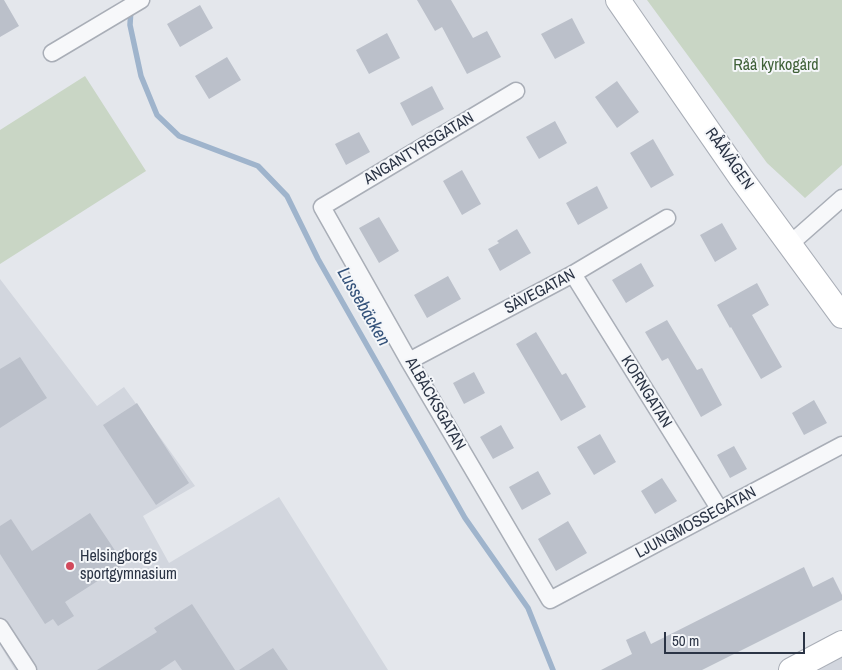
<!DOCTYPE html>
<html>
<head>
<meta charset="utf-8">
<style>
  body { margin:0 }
  #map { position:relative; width:842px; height:670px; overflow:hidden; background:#e4e7ec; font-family:"Archivo Narrow",sans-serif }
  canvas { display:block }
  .scale { position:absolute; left:664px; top:632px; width:141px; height:22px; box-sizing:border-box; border:2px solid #2b3445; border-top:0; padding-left:6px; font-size:15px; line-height:18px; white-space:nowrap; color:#2b3445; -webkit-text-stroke:4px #f4f6f9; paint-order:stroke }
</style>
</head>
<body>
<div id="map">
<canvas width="842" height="670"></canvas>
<div class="scale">50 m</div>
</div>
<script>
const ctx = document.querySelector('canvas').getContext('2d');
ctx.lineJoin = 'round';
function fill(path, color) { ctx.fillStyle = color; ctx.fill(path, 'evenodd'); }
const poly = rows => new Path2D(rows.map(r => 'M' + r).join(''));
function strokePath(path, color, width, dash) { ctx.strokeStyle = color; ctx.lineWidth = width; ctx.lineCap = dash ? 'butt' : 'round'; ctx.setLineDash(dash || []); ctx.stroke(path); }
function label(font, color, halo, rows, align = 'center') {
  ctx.font = font + ' "Archivo Narrow",sans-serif'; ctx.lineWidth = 4; ctx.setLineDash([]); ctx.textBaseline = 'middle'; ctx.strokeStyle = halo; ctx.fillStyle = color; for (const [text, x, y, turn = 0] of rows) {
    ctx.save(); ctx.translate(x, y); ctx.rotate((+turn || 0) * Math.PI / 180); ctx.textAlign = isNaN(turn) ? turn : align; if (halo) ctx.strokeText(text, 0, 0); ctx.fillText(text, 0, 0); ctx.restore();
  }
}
fill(poly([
  [0,279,97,406,124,387,195,486,143,516,169,563,279,497,388,670,15,670,0,645],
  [842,657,842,670,818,670]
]), '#d2d6de');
fill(poly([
  [647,0,842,0,842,165,805,198,767,163],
  [85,76,146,171,0,264,0,130]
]), '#c9d6c5');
strokePath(poly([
  [131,8,130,25,141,76,157,115,179,136,258,166,287,196,318,259,465,518,528,608,553,670]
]), '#9fb4cc', 5.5);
fill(poly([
  [0,0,4,0,19,26,0,37],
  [417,0,451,0,473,38,487,31,501,57,467,74,442,27,435,31],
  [200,5,213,28,180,47,167,24],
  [572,18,585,43,555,59,541,34],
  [387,33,400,58,369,74,356,50],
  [227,57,241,80,209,99,195,76],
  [617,81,639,112,617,128,595,97],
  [432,86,444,109,412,126,400,103],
  [555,121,567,143,539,159,526,137],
  [359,132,370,152,346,165,335,144],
  [653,139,674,175,651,188,630,153],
  [462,170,481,204,462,215,443,181],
  [597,186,608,208,578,225,566,203],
  [379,217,399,251,379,263,359,228],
  [722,223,737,249,715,262,700,235],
  [517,229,531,253,500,271,488,249,499,243,497,241],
  [641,263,654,286,626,303,612,280],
  [448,276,461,299,427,318,414,295],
  [757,283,769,305,752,315,782,367,761,379,731,327,730,328,717,305],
  [667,320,697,370,702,368,722,405,701,417,668,358,662,361,645,332],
  [536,332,562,375,566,373,586,407,561,421,516,344],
  [20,357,47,398,0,428,0,369],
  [474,372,485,393,464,404,453,383],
  [814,400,827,423,804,435,792,413],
  [137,403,189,483,156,505,103,425],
  [501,425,514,448,493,459,480,437],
  [600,434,616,462,594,475,577,447],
  [734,446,747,469,730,478,717,455],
  [538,471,551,494,522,510,509,487],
  [662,478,677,501,655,514,641,491],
  [90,513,124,564,65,602,74,616,58,626,53,619,45,624,0,554,0,526,11,519,32,551],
  [568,521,587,553,556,571,538,539],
  [804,567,813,587,833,577,842,595,842,600,702,670,601,670,632,654,626,640,645,631,651,644],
  [192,604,235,670,182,670,175,660,160,670,97,670,157,632,154,628],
  [273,648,288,670,239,670]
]), '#bbc0ca');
const street = poly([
  [52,53,141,0],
  [516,91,322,207,409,361,550,600,842,445],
  [790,244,842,198],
  [573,274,720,510],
  [409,361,573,274,667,218],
  [0,627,28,670]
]);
const secondary = poly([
  [618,0,741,178,842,316],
  [791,670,842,643]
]);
strokePath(street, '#a9aeb7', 19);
strokePath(secondary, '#a9aeb7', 26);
strokePath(street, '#f7f8fa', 16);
strokePath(secondary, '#fff', 24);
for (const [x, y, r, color] of [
  [70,566,5,"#d1495b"]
]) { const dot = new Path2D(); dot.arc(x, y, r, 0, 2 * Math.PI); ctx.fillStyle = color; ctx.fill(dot); strokePath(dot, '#f4f6f9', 2); }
label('16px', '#3f6138', '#f4f6f9', [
  ["Råå kyrkogård",776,66]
]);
label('16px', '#2b3445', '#f4f6f9', [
  ["ANGANTYRSGATAN",419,149,-31],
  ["RÅÅVÄGEN",729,159,55],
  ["SÄVEGATAN",540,292,-28],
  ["KORNGATAN",646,392,58],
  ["ALBÄCKSGATAN",435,404,60],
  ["LJUNGMOSSEGATAN",696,523,-28]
]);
label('16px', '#2b3445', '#f4f6f9', [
  ["Helsingborgs",80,557],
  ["sportgymnasium",80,575]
], 'left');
label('italic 18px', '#34527a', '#f4f6f9', [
  ["Lussebäcken",363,307,60]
]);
</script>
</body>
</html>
